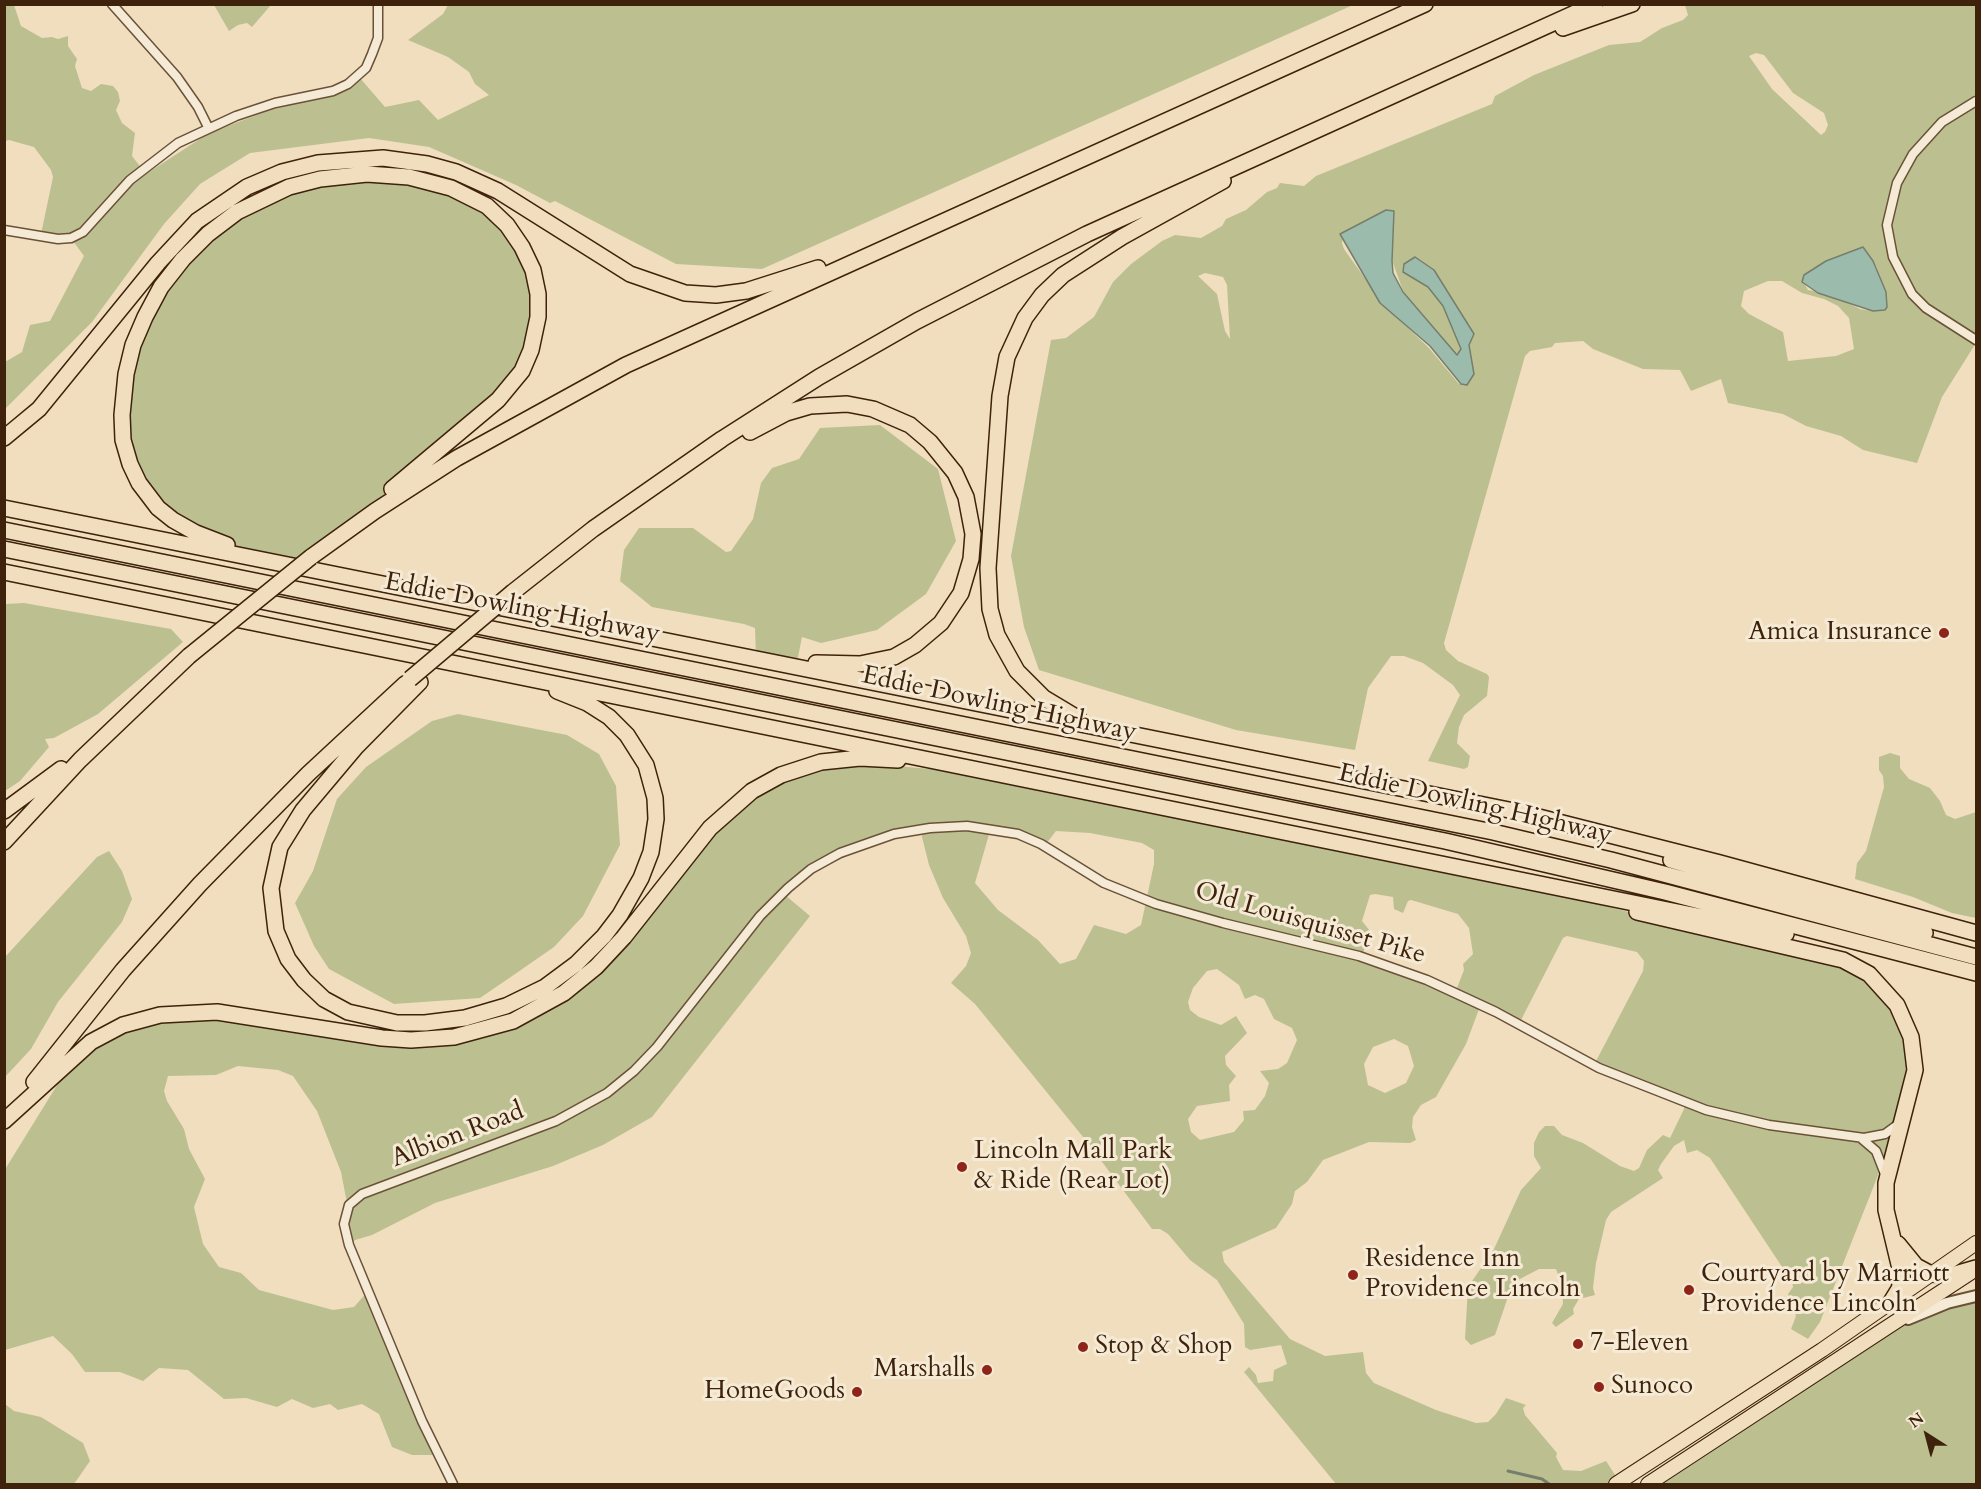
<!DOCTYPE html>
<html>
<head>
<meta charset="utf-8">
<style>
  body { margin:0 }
  #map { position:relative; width:1981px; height:1489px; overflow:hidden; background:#f0debf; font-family:Cardo,serif }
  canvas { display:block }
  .frame { position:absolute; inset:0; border:6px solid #3e220b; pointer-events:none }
  .north { position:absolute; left:1897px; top:1405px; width:60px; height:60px; -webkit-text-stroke:4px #f5ead5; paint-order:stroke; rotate:324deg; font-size:16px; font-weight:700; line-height:24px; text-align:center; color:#3e220b }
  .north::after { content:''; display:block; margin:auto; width:21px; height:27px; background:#3e220b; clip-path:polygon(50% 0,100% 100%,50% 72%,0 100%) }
</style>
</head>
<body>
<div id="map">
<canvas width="1981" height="1489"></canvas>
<div class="frame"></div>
<div class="north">N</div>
</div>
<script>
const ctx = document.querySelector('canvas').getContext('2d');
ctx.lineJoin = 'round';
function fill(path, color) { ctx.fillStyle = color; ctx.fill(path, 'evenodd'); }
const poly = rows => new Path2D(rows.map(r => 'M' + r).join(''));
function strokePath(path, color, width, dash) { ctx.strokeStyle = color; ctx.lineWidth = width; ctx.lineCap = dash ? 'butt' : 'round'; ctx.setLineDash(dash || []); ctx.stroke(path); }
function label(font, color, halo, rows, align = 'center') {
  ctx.font = font + ' Cardo,serif'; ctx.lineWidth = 6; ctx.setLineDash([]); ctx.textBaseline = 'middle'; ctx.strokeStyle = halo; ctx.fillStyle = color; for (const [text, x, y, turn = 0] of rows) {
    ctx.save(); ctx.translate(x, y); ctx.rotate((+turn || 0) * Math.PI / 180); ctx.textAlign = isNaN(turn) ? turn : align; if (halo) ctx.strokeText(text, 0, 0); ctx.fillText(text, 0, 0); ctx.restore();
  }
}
fill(poly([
  [5,5,14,5,21,26,42,38,52,37,58,39,68,36,68,46,77,59,75,66,82,88,91,91,101,84,113,86,118,92,120,101,116,110,122,123,135,133,132,156,146,174,209,133,270,110,335,94,360,78,385,107,419,100,438,120,489,95,475,84,469,72,448,57,408,40,443,14,448,5,1353,5,762,269,676,264,555,201,550,203,516,185,429,147,369,138,250,153,200,184,164,224,92,322,6,408,5,362,22,352,30,325,50,321,84,256,70,237,41,234,53,177,51,170,34,147,9,140,5,141],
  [214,5,271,5,252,27,247,23,238,25,229,31],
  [1685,5,1976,5,1976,343,1942,397,1917,463,1863,450,1841,436,1806,426,1783,414,1728,403,1721,379,1691,391,1680,370,1643,369,1593,349,1583,341,1555,343,1552,347,1530,351,1525,356,1444,643,1446,650,1458,661,1487,674,1489,677,1487,696,1464,715,1459,727,1457,743,1470,756,1468,767,1464,769,1428,761,1460,695,1453,685,1423,663,1404,656,1391,656,1368,688,1355,750,1236,730,1039,670,1024,627,1011,556,1051,340,1066,338,1094,317,1113,282,1131,264,1162,241,1175,235,1201,238,1222,226,1226,219,1246,210,1267,192,1277,188,1280,183,1304,186,1316,176,1492,104,1495,96,1534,75,1609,45,1640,42,1662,28,1683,20,1688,15],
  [1756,53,1764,55,1793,93,1824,113,1828,125,1825,132,1821,135,1772,89,1749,56],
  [1385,218,1393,263,1403,291,1455,360,1465,381,1459,384,1429,348,1384,305,1344,249,1342,243,1344,233],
  [1867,252,1877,268,1883,304,1872,311,1860,309,1830,294,1808,290,1803,281],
  [1205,273,1223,277,1227,285,1230,339,1225,331,1217,294,1198,276],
  [1768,281,1782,281,1802,293,1824,299,1838,306,1849,318,1854,349,1836,356,1788,361,1783,332,1749,314,1741,306,1744,291],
  [407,178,485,205,533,264,531,360,386,493,309,557,285,563,226,545,168,514,136,472,125,424,134,357,158,302,198,248,228,223,309,183],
  [880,425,938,469,956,541,926,594,877,630,821,643,802,637,797,662,756,657,755,628,744,624,652,607,620,581,624,550,639,528,693,528,726,552,731,551,753,519,761,483,772,468,799,459,820,428],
  [24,603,171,629,183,642,98,714,54,738,45,739,49,747,20,781,5,791,5,604],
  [458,714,567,735,599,754,616,786,620,845,583,916,554,947,518,972,480,998,394,1004,329,969,314,946,295,903,313,871,337,799,366,767,432,721],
  [1890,753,1900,756,1900,768,1909,779,1930,788,1940,801,1946,815,1955,819,1976,812,1976,918,1952,913,1913,897,1855,879,1857,863,1866,851,1884,787,1883,776,1879,770,1879,757],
  [841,761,952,771,1514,883,1858,970,1890,990,1919,1045,1888,1150,1820,1322,1808,1339,1791,1329,1796,1316,1788,1294,1793,1287,1792,1282,1710,1158,1697,1150,1687,1153,1684,1140,1674,1146,1661,1164,1658,1170,1663,1178,1611,1212,1606,1220,1596,1263,1593,1288,1595,1295,1579,1299,1573,1309,1574,1314,1556,1327,1552,1323,1563,1304,1562,1285,1556,1269,1539,1269,1518,1280,1511,1288,1495,1335,1471,1345,1465,1339,1468,1287,1494,1249,1521,1190,1541,1168,1534,1156,1534,1143,1539,1132,1545,1126,1554,1126,1562,1135,1583,1143,1620,1166,1634,1171,1639,1168,1647,1150,1663,1135,1670,1138,1684,1109,1684,1106,1594,1065,1643,971,1644,961,1637,952,1567,936,1563,938,1520,1022,1479,1009,1466,1044,1436,1097,1421,1105,1413,1117,1412,1127,1416,1140,1410,1143,1369,1142,1323,1160,1307,1182,1295,1191,1292,1204,1276,1228,1222,1252,1224,1262,1290,1339,1325,1356,1363,1352,1366,1373,1374,1383,1436,1410,1476,1423,1488,1422,1496,1414,1506,1398,1526,1405,1523,1408,1525,1415,1557,1453,1556,1457,1563,1470,1581,1471,1606,1461,1621,1484,1336,1484,1244,1372,1249,1367,1256,1375,1258,1383,1273,1381,1274,1370,1287,1364,1281,1345,1250,1350,1245,1347,1244,1324,1217,1280,1190,1260,1168,1234,1160,1229,1152,1229,1088,1143,975,1004,951,983,966,966,971,953,966,936,943,898,929,865,921,833,881,841,851,854,818,870,785,895,810,916,652,1117,603,1145,553,1166,435,1203,372,1235,355,1240,350,1245,345,1227,348,1208,341,1172,317,1111,293,1076,278,1070,238,1066,216,1075,168,1076,164,1091,167,1101,184,1129,189,1149,205,1179,194,1207,203,1244,219,1267,241,1273,259,1290,333,1310,354,1307,369,1290,439,1455,412,1455,392,1447,379,1414,362,1404,338,1410,330,1404,313,1408,292,1399,277,1407,246,1398,224,1399,188,1370,159,1368,143,1381,120,1372,85,1372,72,1354,53,1336,5,1350,4,1171,67,1069,108,1036,188,1014,405,1044,555,1004,724,818,788,776],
  [990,831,1031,841,1043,848,1056,831,1090,833,1142,843,1154,850,1154,864,1141,925,1126,934,1094,925,1076,959,1060,964,1038,940,998,910,975,883],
  [1375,894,1393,897,1394,909,1403,913,1408,901,1411,900,1458,914,1469,928,1473,954,1463,964,1464,970,1455,993,1362,957,1370,931,1362,921,1370,895],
  [1217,969,1239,985,1245,999,1255,995,1264,999,1274,1019,1292,1028,1297,1040,1287,1063,1278,1069,1260,1071,1269,1083,1265,1096,1255,1110,1243,1111,1244,1120,1234,1132,1200,1140,1191,1132,1188,1119,1197,1106,1230,1101,1229,1085,1236,1076,1226,1065,1225,1056,1247,1033,1236,1016,1221,1025,1199,1017,1190,1010,1188,1002,1193,988,1207,971],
  [1394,1039,1408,1046,1414,1066,1406,1083,1385,1093,1368,1085,1364,1064,1373,1047],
  [109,851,122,871,132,899,122,922,58,1002,31,1049,5,1077,5,957,97,857],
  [1976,1299,1976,1484,1654,1484,1900,1323],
  [5,1404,14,1411,41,1417,83,1443,90,1461,74,1484,5,1484]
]), '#bcc090');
const water = poly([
  [1386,210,1394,211,1392,261,1393,273,1403,292,1457,355,1461,349,1443,306,1428,287,1403,272,1404,264,1415,257,1434,270,1474,334,1469,345,1474,374,1467,385,1461,384,1430,346,1380,303,1340,234,1386,210],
  [1863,247,1873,261,1886,292,1887,307,1885,310,1873,311,1818,293,1802,282,1804,275,1826,261,1863,247]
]);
fill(water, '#9bbcad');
strokePath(water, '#767e6c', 1.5);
strokePath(poly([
  [1508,1471,1542,1479,1549,1484]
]), '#767e6c', 3);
const minor = poly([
  [112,4,177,77,198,107,208,127],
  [1976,101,1942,122,1913,154,1897,183,1887,225,1893,257,1912,294,1926,308,1976,340],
  [4,230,58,239,71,238,83,232,130,180,178,143,236,116,275,103,333,91,348,84,366,68,372,54,378,38,378,4],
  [1862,1139,1876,1151,1885,1174],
  [453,1484,422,1421,349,1245,344,1224,349,1205,362,1194,556,1121,607,1093,634,1071,657,1047,760,916,788,888,811,869,840,853,894,834,930,828,967,826,1018,834,1041,844,1104,883,1156,904,1223,923,1359,956,1427,980,1496,1012,1599,1068,1706,1110,1769,1125,1864,1138,1885,1134,1900,1123]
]);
const tertiary = poly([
  [1908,1319,1947,1303,1976,1296]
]);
const primary = poly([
  [1616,1484,1822,1350,1976,1243],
  [1648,1484,1970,1273]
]);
const motorway = poly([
  [1563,28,1632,4],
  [750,432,786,413,810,406,847,404,873,409,910,425,930,442,955,473,966,497,973,534,971,559,961,593,941,623,915,645,894,657,860,664,816,663],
  [4,438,39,409,158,263,197,221,247,187,282,172,318,163,383,158,427,164,456,172,498,191,630,274,685,293,716,295,746,291,818,268],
  [4,508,1519,812,1720,863,1976,933],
  [4,530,1493,832,1611,860,1976,957],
  [227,545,196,533,173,520,158,508,139,483,130,464,123,440,122,415,126,374,133,345,145,317,161,287,183,259,208,234,237,212,289,187,320,179,367,174,409,177,451,188,487,206,507,225,522,247,533,270,538,294,538,317,531,350,522,371,498,400,392,489],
  [4,549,1445,841,1665,892,1976,973],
  [311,557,375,511,457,458,626,365,1425,4],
  [4,572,1786,934],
  [513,592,593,529,722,439,819,377,917,321,1087,234,1595,4],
  [420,682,356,747,303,810,280,847,271,888,276,931,288,959,304,980,324,999,348,1012,397,1023,425,1023,465,1018,506,1006,545,987,576,964,604,936,620,915,641,878,651,852,656,819,655,798,646,765,627,735,609,717,587,703,557,691],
  [1079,719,1044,698,1017,671,997,635,990,609,988,568,1000,396,1007,357,1025,318,1042,295,1063,275,1122,237,1223,181],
  [4,811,61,769],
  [4,842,80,760,189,656],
  [1671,860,1925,933],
  [1637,912,1843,960,1869,974,1897,1005,1911,1037,1915,1070,1886,1183,1886,1210,1902,1277,1899,1289,1891,1302],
  [34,1082,123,970,200,884,308,774,405,684],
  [4,1121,91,1042,123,1025,160,1015,217,1012,382,1038,411,1040,454,1037,513,1021,564,993,596,967,624,937,710,828,752,791,781,775,821,762,860,758,898,760],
  [1898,1244,1916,1266,1931,1274,1952,1275,1976,1268]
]);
strokePath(minor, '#6a5138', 11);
strokePath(tertiary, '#6a5138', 14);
strokePath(primary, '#3e220b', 16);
strokePath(motorway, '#3e220b', 18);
strokePath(minor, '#f5ead5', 8);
strokePath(tertiary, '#f5ead5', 10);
strokePath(primary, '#f0debf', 14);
strokePath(motorway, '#f0debf', 15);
const motorwayBridge = poly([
  [189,656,311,557],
  [410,679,513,592]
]);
strokePath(motorwayBridge, '#3e220b', 18, []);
strokePath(motorwayBridge, '#f0debf', 15);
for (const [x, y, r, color] of [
  [1944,633,6,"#8f2418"],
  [962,1167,6,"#8f2418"],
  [1353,1275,6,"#8f2418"],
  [1689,1290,6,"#8f2418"],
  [1578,1344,6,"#8f2418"],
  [1083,1347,6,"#8f2418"],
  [987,1370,6,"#8f2418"],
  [1599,1387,6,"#8f2418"],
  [857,1392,6,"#8f2418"]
]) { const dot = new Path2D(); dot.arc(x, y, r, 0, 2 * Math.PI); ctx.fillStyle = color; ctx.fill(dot); strokePath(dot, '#f5ead5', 2); }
label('26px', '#3e220b', '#f5ead5', [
  ["Eddie Dowling Highway",522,609,11],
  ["Eddie Dowling Highway",999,705,12],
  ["Eddie Dowling Highway",1475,805,13],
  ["Old Louisquisset Pike",1310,924,16],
  ["Albion Road",458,1136,-21]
]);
label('26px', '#3e220b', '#f5ead5', [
  ["Amica Insurance",1932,633,"right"],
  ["Lincoln Mall Park",974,1152],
  ["& Ride (Rear Lot)",974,1182],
  ["Residence Inn",1365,1260],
  ["Providence Lincoln",1365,1290],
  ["Courtyard by Marriott",1701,1275],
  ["Providence Lincoln",1701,1305],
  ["7-Eleven",1590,1344],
  ["Stop & Shop",1095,1347],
  ["Marshalls",975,1370,"right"],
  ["Sunoco",1611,1387],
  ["HomeGoods",845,1392,"right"]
], 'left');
</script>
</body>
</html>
